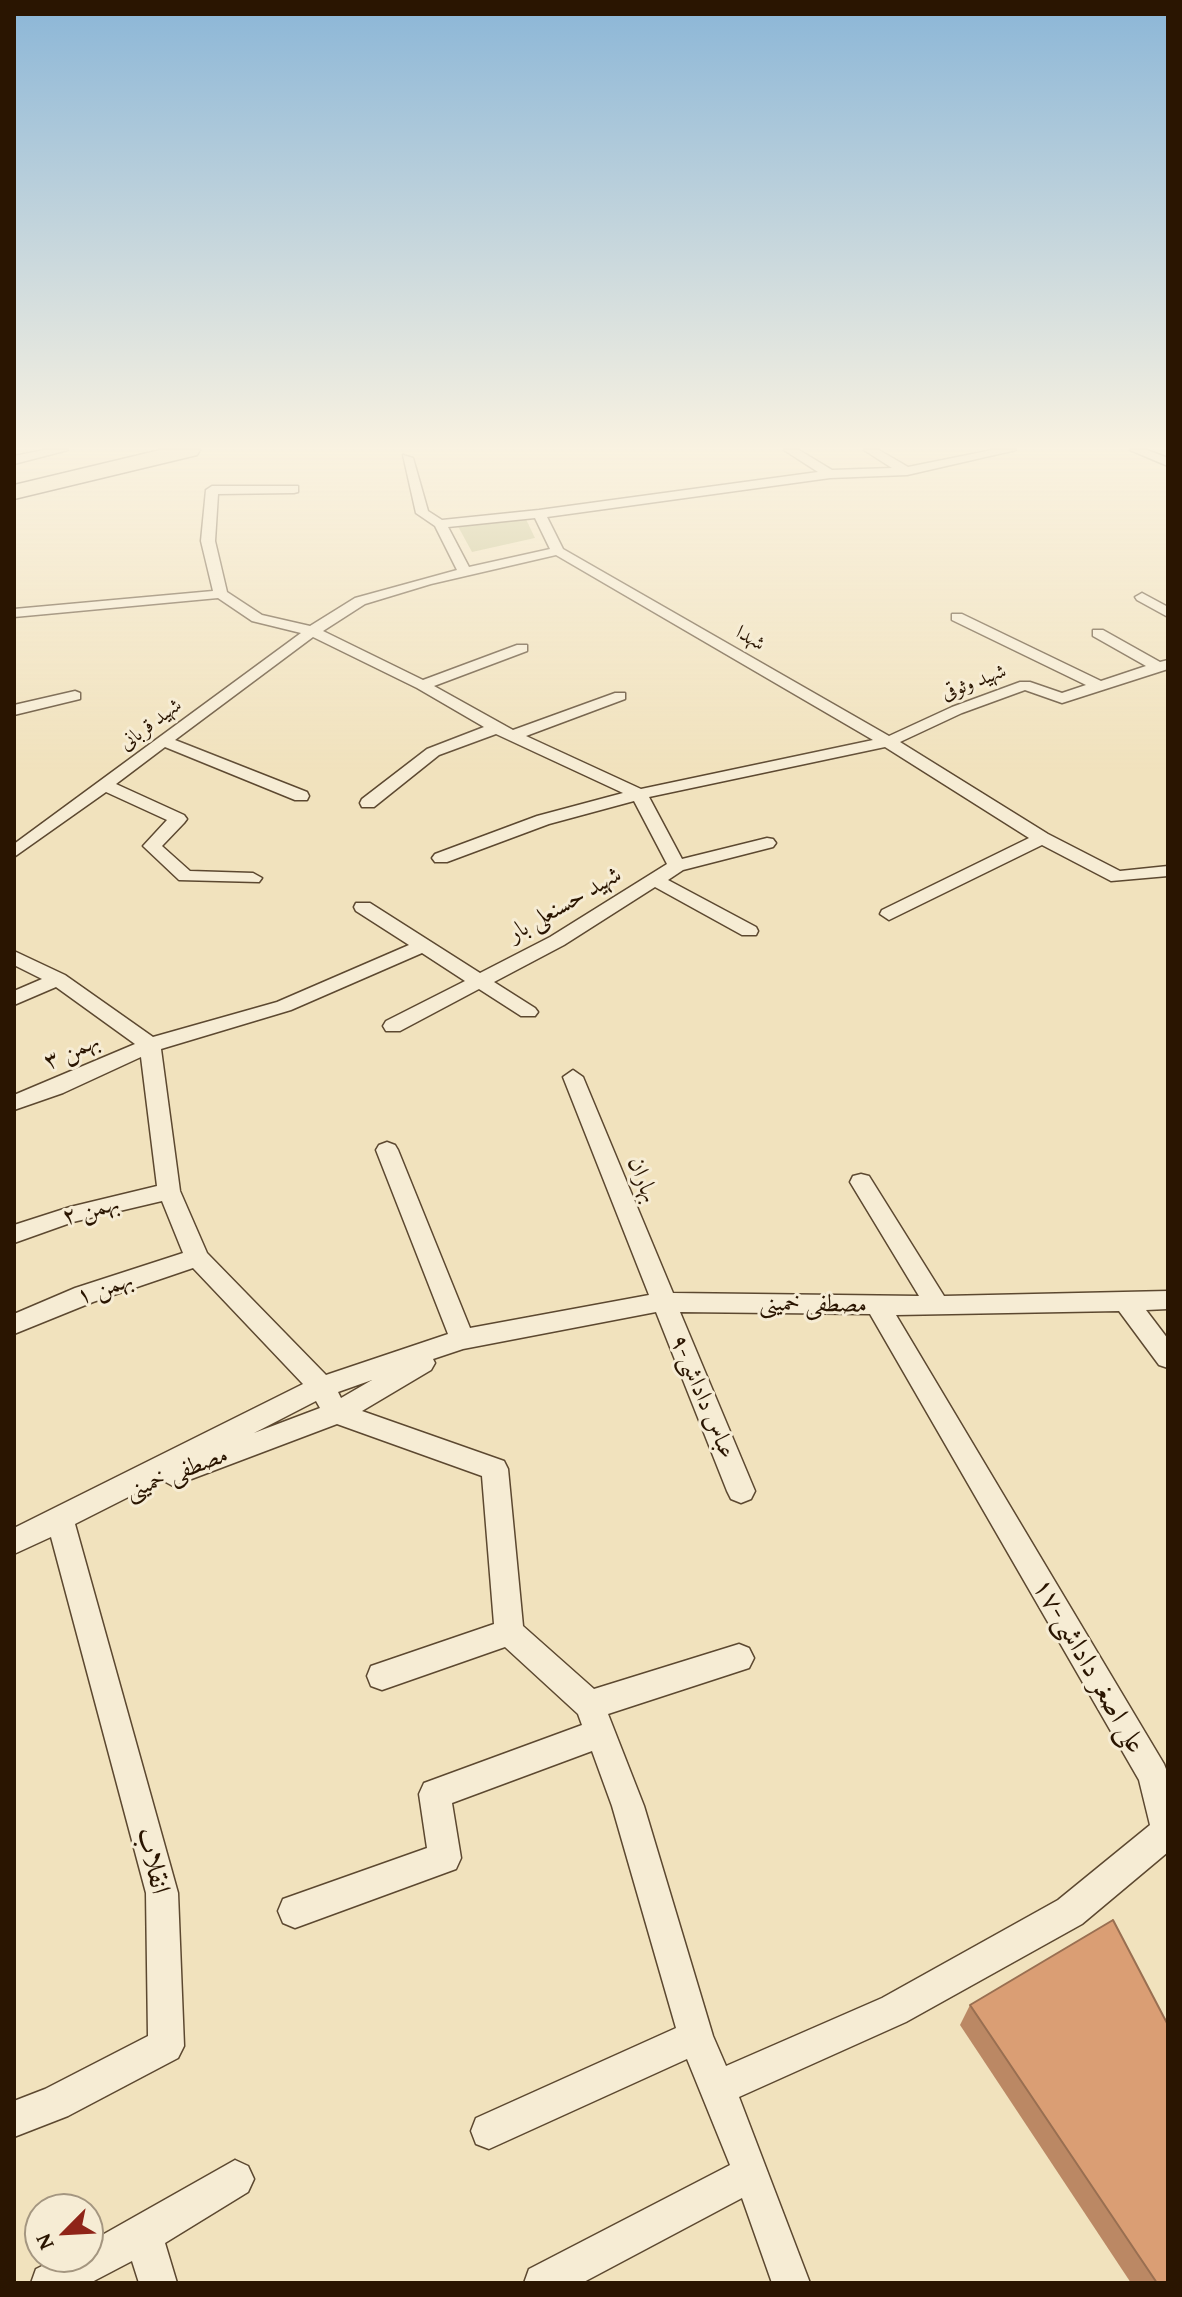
<!DOCTYPE html>
<html>
<head>
<meta charset="utf-8">
<style>
  body { margin:0 }
  #map { position:relative; width:1182px; height:2297px; overflow:hidden; background:#f1e2bd; font-family:"Gentium Book Plus",serif }
  canvas { display:block }
  .frame { position:absolute; inset:0; border:16px solid #2a1501; pointer-events:none }
  .north { position:absolute; left:24px; top:2193px; width:80px; height:80px; box-sizing:border-box; background:#f6ecd4; border:2px solid #a49680; border-radius:50%; rotate:246deg; font-size:22px; font-weight:700; line-height:32px; text-align:center; color:#2a1501 }
  .north::after { content:''; display:block; margin:auto; width:28px; height:36px; background:#8f2418; clip-path:polygon(50% 0,100% 100%,50% 72%,0 100%) }
</style>
</head>
<body>
<div id="map">
<canvas width="1182" height="2297"></canvas>
<div class="frame"></div>
<div class="north">N</div>
</div>
<script>
const ctx = document.querySelector('canvas').getContext('2d');
ctx.lineJoin = 'round';
function fill(path, color) { ctx.fillStyle = color; ctx.fill(path, 'evenodd'); }
const poly = rows => new Path2D(rows.map(r => 'M' + r).join(''));
function strokePath(path, color, width, dash) { ctx.strokeStyle = color; ctx.lineWidth = width; ctx.lineCap = dash ? 'butt' : 'round'; ctx.setLineDash(dash || []); ctx.stroke(path); }
function label(font, color, halo, rows, align = 'center') {
  ctx.font = font + ' "Gentium Book Plus",Amiri,serif'; ctx.lineWidth = 6; ctx.setLineDash([]); ctx.textBaseline = 'middle'; ctx.strokeStyle = halo; ctx.fillStyle = color; for (const [text, x, y, turn = 0] of rows) {
    ctx.save(); ctx.translate(x, y); ctx.rotate((+turn || 0) * Math.PI / 180); ctx.textAlign = isNaN(turn) ? turn : align; if (halo) ctx.strokeText(text, 0, 0); ctx.fillText(text, 0, 0); ctx.restore();
  }
}
fill(poly([
  [524,515,535,538,472,552,455,521]
]), '#c2c08c');
const street = poly([
  [44,450,68,450,14,464,14,456,44,450],
  [784,450,799,450,832,470,892,468,864,450,879,450,908,467,992,450,1016,450,907,475,830,478,547,517,563,549,889,736,952,707,1020,682,1030,682,1062,693,1086,685,952,620,952,614,962,614,1101,681,1146,666,1093,636,1093,630,1103,630,1160,662,1168,660,1168,669,1062,703,1025,690,962,713,900,742,1048,834,1120,871,1168,866,1168,876,1111,881,1042,845,889,920,880,914,882,910,1029,838,885,747,649,797,682,859,767,838,773,839,776,843,773,847,683,870,668,880,756,927,758,931,756,935,742,935,655,887,564,945,494,982,535,1008,538,1012,535,1016,521,1016,479,989,400,1031,386,1031,383,1026,386,1021,465,981,422,953,291,1010,161,1049,180,1191,207,1253,326,1375,448,1334,376,1150,379,1145,387,1142,395,1145,398,1150,470,1328,649,1295,563,1077,573,1070,583,1077,673,1293,919,1296,850,1182,853,1176,861,1174,869,1176,944,1296,1168,1291,1168,1309,1146,1310,1168,1339,1168,1368,1159,1365,1119,1311,896,1315,1164,1764,1168,1774,1168,1852,1082,1924,906,2022,739,2097,810,2283,772,2283,742,2198,582,2283,524,2283,529,2269,730,2165,687,2059,489,2149,476,2144,471,2131,476,2118,676,2028,612,1806,592,1751,452,1803,461,1858,456,1869,295,1928,283,1923,278,1911,283,1899,427,1848,419,1794,424,1783,582,1725,578,1714,505,1647,382,1690,371,1686,367,1676,371,1666,494,1624,482,1476,337,1424,173,1486,162,1480,75,1524,178,1893,184,2046,178,2058,68,2116,14,2137,14,2101,45,2089,148,2036,146,1893,51,1537,14,1554,14,1528,303,1384,193,1268,93,1302,14,1334,14,1314,75,1288,183,1253,162,1201,73,1222,14,1243,14,1225,70,1207,157,1186,141,1057,63,1093,14,1110,14,1095,135,1044,56,987,14,1005,14,991,42,979,14,965,14,951,65,975,153,1037,277,1002,409,945,356,911,354,907,356,903,370,903,480,973,550,937,667,864,634,801,549,824,447,862,435,862,432,858,435,854,537,816,623,793,496,734,439,755,374,807,362,807,360,803,362,799,427,749,484,727,417,688,313,637,175,740,307,792,309,796,307,800,295,800,165,747,116,784,184,815,187,819,184,823,162,846,190,871,253,873,262,878,259,882,179,880,143,846,167,820,106,792,14,857,14,844,301,633,252,621,218,598,14,617,14,609,213,591,201,541,206,490,212,486,298,486,298,492,294,493,218,494,215,541,227,592,262,615,310,626,355,598,457,570,435,526,416,513,403,455,413,458,428,511,442,520,539,510,818,472,784,450],
  [535,518,550,549,469,567,448,527,535,518],
  [556,555,873,740,641,789,526,736,625,699,625,693,615,693,513,730,434,686,527,651,527,645,517,645,423,680,323,631,365,604,431,584,556,555],
  [656,1312,727,1491,731,1499,741,1503,751,1499,755,1491,680,1312,870,1314,1139,1780,1150,1825,1058,1900,882,1998,726,2066,713,2036,644,1806,608,1714,749,1668,754,1658,749,1648,739,1644,594,1689,523,1626,508,1469,504,1461,362,1411,431,1370,435,1363,433,1359,463,1349,656,1312],
  [372,1380,341,1398,338,1392,372,1380],
  [316,1401,320,1408,254,1433,316,1401],
  [1130,450,1147,450,1168,458,1168,466,1130,450],
  [1142,593,1168,607,1168,617,1137,600,1135,597,1142,593],
  [75,691,80,693,80,699,14,715,14,705,75,691],
  [235,2160,248,2166,254,2179,248,2192,165,2243,177,2283,139,2283,132,2261,90,2283,31,2283,36,2269,60,2257,88,2257,88,2243,235,2160]
]);
const highway = poly([
  [160,450,200,450,197,455,14,499,14,485,160,450]
]);
strokePath(street, '#5c4830', 3);
strokePath(highway, '#2a1501', 3);
fill(street, '#f6ecd4');
fill(highway, '#f1e2bd');
fill(poly([
  [970,2005,1168,2283,1131,2283,960,2025]
]), '#bb8864');
const building = poly([
  [1113,1920,1168,2025,1168,2283,1157,2283,970,2005,1113,1920]
]);
fill(building, '#da9e74');
strokePath(building, '#996f51', 2);
const sky = ctx.createLinearGradient(0, 0, 0, 772);
sky.addColorStop(0, '#8bb6d7');
sky.addColorStop(0.58, '#f9f2e1');
sky.addColorStop(1, '#f9f2e100');
ctx.fillStyle = sky;
ctx.fillRect(0, 0, 1182, 772);
label('20px', '#2a1501', '#f6ecd4', [
  ["شهدا",750,639,30],
  ["شهید وثوقی",974,683,-21],
  ["شهید قربانی",151,725,-37]
]);
label('24px', '#2a1501', '#f6ecd4', [
  ["شهید حسنعلی بار",565,905,-30],
  ["بهمن ۳",72,1052,-24],
  ["بهاران",642,1180,68],
  ["بهمن ۲",91,1211,-15],
  ["بهمن ۱",105,1289,-19],
  ["مصطفی خمینی",813,1305,1],
  ["عباس داداشی-۹",702,1397,67],
  ["مصطفی خمینی",177,1474,-21]
]);
label('28px', '#2a1501', '#f6ecd4', [
  ["علی اصغر داداشی-۱۷",1088,1666,60],
  ["انقلاب",152,1861,77]
]);
</script>
</body>
</html>
